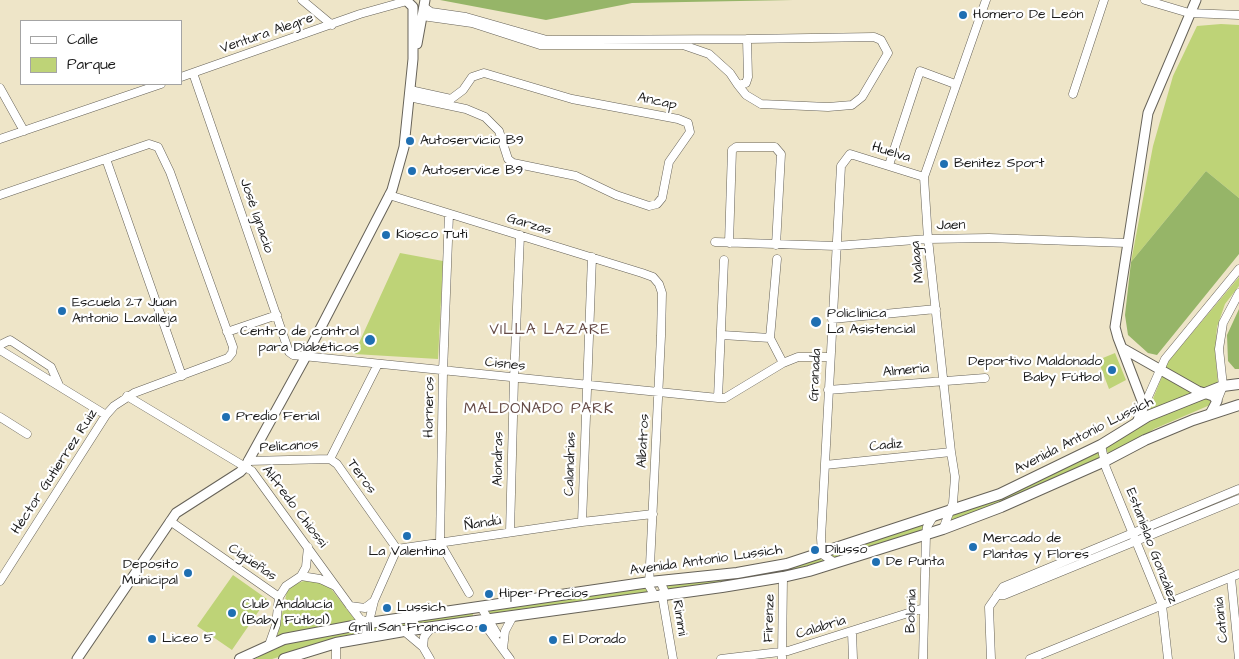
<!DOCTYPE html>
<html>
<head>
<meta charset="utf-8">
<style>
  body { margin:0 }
  #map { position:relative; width:1239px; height:659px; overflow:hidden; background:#eee5c8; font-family:"Architects Daughter",sans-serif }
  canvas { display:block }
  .legend { position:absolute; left:20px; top:20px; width:162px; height:65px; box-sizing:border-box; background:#fff; border:1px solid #a4a4a4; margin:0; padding:6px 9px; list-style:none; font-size:15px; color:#1c1c1c }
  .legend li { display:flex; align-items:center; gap:10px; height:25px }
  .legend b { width:25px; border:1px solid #a4a4a4 }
</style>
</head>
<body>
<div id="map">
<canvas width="1239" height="659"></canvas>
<ul class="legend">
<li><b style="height:6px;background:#fff"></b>Calle</li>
<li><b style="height:14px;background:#bed377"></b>Parque</li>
</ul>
</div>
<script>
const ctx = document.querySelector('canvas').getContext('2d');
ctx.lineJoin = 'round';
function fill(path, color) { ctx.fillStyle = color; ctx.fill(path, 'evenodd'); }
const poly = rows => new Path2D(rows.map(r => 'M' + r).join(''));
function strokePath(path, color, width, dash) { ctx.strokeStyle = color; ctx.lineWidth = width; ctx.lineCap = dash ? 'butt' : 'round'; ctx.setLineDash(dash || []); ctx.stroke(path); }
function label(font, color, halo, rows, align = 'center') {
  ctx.font = font + ' "Architects Daughter",sans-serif'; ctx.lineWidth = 4.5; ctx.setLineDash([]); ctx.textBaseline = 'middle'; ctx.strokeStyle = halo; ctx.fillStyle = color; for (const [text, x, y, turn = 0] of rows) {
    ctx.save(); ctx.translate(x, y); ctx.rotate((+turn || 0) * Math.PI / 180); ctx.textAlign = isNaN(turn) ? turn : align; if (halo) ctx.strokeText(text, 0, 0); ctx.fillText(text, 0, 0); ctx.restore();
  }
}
fill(poly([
  [1221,24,1239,25,1239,198,1206,171,1131,262,1153,146,1173,76,1197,26],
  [400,253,443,261,438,359,354,354],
  [1239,277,1239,286,1225,304,1217,327,1215,351,1218,384,1203,389,1165,369,1167,363],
  [1115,353,1126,380,1109,389,1098,360],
  [1163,374,1193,393,1148,411],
  [1207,397,1211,400,1210,405,1154,429,1138,440,1108,453,1106,449,1108,445,1135,427],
  [1097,451,1099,452,1099,459,1003,502,950,521,954,513],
  [925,523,921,531,836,559,827,555],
  [818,558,827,562,781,574,666,591,665,584],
  [233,575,267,599,232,650,197,626],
  [307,580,318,582,329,586,356,621,277,637,287,591,295,584],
  [647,586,649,594,491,616,488,610],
  [472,612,474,618,368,633,371,627],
  [361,629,362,632,272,659,255,659,283,643]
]), '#bed377');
fill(poly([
  [440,0,793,0,632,3,546,20],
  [1206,171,1239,198,1239,254,1157,355,1148,353,1128,335,1125,315,1131,262],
  [1239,309,1239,369,1235,369,1228,361,1227,335]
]), '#96b568');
const minor = poly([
  [302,0,332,25],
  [1145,0,1189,13,1239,15],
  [422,16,472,23,540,45,683,45,709,54,730,73,738,85,746,83,748,77,747,39,547,40,466,17,431,12,424,7],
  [193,73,289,352,293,355,718,398,725,398,783,363,798,357,830,357],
  [181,77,360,14,407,1],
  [738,85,746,95,761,104,828,107,852,105,862,97,888,53,881,40,874,37,747,39],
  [0,88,24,131],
  [1073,94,1104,0],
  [409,97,466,109,485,117,499,131,508,159,513,163,576,176,616,195,649,206,657,204,662,198,669,162,690,132,688,123,678,119,572,99,484,73,472,77,463,90,451,99,410,90],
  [0,139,161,84],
  [106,159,182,376],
  [889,165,920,71,955,84],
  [0,195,149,144,158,147,170,172,233,347,232,353,228,358,134,393,114,406,106,415,0,581],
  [389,195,642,273,653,277,659,284,662,293,661,336,649,586,655,596],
  [449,214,443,372,440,543,469,593],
  [715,242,836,246,928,239,989,238,1127,243],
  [729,243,732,150,736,147,775,147,781,154,776,245],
  [777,259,770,338,783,363],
  [832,319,936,309],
  [227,332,277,315],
  [722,335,770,338],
  [0,345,10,340,51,367,59,385],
  [0,350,106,415],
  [828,390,985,378],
  [127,396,252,471,350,606,360,619,369,623],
  [718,398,724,260],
  [1217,401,1223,386,1219,349,1223,323,1239,293],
  [1144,406,1165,359,1239,269],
  [0,417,27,434],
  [1101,445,1106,468,1162,605,1168,659],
  [330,459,378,364],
  [248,461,330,459,337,464,397,549],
  [825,465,951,452],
  [170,521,279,597],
  [582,522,592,257],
  [943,529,953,503,955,477,951,452,928,239,924,177,986,0],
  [510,532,514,379,520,235],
  [835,563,822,554,821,538,841,166,850,154,924,177],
  [301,576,306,567,308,547],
  [1231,578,1239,659],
  [660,581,664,590,662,595,673,659],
  [997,595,1004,595,1239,499],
  [350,606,365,608,374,601],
  [481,607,497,634],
  [482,621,510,659],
  [404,631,423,647,430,659],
  [852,632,853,659],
  [365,638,374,601,397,549,582,522,653,514],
  [336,643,336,659],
  [269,645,276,625,279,597,286,586,301,576,320,579,335,586],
  [423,647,424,637,431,628],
  [503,649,505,631,513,616],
  [721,659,788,651,924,608],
  [782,659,783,577],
  [923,659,926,534,927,527,933,517],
  [991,659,989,607,1003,587,1239,489],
  [1030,659,1239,574]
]);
const tertiary = poly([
  [417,44,425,0],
  [1122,348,1198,391,1213,396,1217,401,1210,414],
  [1138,420,1144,406,1118,338,1115,327,1117,314,1148,113,1196,0],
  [77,659,176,513,240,472,245,467,305,358,392,190,404,147,413,59,413,7,408,2]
]);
const secondary = poly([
  [240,659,284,639,369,623,650,582,737,573,787,564,1000,494,1101,445,1148,416,1223,386,1239,384],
  [284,659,336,643,404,631,722,587,783,577,809,571,943,529,1001,507,1105,461,1145,440,1193,420,1239,405]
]);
strokePath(minor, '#666258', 9);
strokePath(tertiary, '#666258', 11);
strokePath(secondary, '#666258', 12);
strokePath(minor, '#fff', 8);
strokePath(tertiary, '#fff', 9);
strokePath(secondary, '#fff', 10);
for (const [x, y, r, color] of [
  [963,15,5,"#1f6fb2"],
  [410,141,5,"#1f6fb2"],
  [944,164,5,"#1f6fb2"],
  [412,171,5,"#1f6fb2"],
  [386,235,5,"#1f6fb2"],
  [62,311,5,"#1f6fb2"],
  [816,322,6,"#1f6fb2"],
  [370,340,6,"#1f6fb2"],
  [1112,370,5,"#1f6fb2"],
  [226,417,5,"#1f6fb2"],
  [407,536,5,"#1f6fb2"],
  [973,547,5,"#1f6fb2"],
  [815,550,5,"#1f6fb2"],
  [876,562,5,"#1f6fb2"],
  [188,573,5,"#1f6fb2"],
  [489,594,5,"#1f6fb2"],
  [387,608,5,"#1f6fb2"],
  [232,613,5,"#1f6fb2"],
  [483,628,5,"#1f6fb2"],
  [152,639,5,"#1f6fb2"],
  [553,640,5,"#1f6fb2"]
]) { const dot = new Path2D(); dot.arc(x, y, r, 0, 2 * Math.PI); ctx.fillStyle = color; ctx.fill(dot); strokePath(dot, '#fff', 2); }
label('14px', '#1c1c1c', '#fff', [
  ["Homero De León",973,15],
  ["Autoservicio B9",420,141],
  ["Benitez Sport",954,164],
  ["Autoservice B9",422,171],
  ["Kiosco Tuti",396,235],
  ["Escuela 27 Juan",72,303],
  ["Antonio Lavalleja",72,319],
  ["Policlinica",827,314],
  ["La Asistencial",827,330],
  ["Centro de control",359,332,"right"],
  ["para Diabéticos",359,348,"right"],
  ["Deportivo Maldonado",1102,362,"right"],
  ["Baby Fútbol",1102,378,"right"],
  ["Predio Ferial",236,417],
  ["Mercado de",983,539],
  ["Plantas y Flores",983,555],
  ["Dilusso",825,550],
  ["La Valentina",407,552,"center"],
  ["De Punta",886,562],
  ["Deposito",178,565,"right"],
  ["Municipal",178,581,"right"],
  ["Hiper Precios",499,594],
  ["Club Andalucía",242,605],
  ["(Baby Fútbol)",242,621],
  ["Lussich",397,608],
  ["Grill San Francisco",473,628,"right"],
  ["Liceo 5",162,639],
  ["El Dorado",563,640]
], 'left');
label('14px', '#1c1c1c', '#fff', [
  ["Ventura Alegre",267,34,-19],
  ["Ancap",657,102,12],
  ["Huelva",891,153,17],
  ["José Ignacio",256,216,71],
  ["Garzas",529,225,17],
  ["Jaen",951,226,-1],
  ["Malaga",918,262,-96],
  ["Cisnes",505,365,6],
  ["Almeria",906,371,-5],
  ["Granada",816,375,-87],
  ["Horneros",430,407,-89],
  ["Avenida Antonio Lussich",1084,436,-27],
  ["Albatros",644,441,-87],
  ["Cadiz",886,446,-6],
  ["Pelícanos",289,447,-3],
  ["Alondras",499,459,-89],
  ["Calandrias",571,464,-88],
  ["Héctor Gutierrez Ruiz",55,472,-57],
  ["Teros",361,477,54],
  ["Alfredo Chiossi",294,507,53],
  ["Ñandú",483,524,-9],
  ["Estanislao González",1151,546,69],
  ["Avenida Antonio Lussich",706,561,-8],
  ["Cigüeñas",252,563,34],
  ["Bolonia",912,611,-88],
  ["Rimmi",679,618,81],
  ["Firenze",770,618,-88],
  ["Catania",1222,620,-96],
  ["Calabria",821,628,-17]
]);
ctx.letterSpacing = '1px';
label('15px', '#644a46', '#fff', [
  ["VILLA LAZARE",550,331],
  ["MALDONADO PARK",539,410]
]);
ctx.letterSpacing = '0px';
</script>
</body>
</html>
